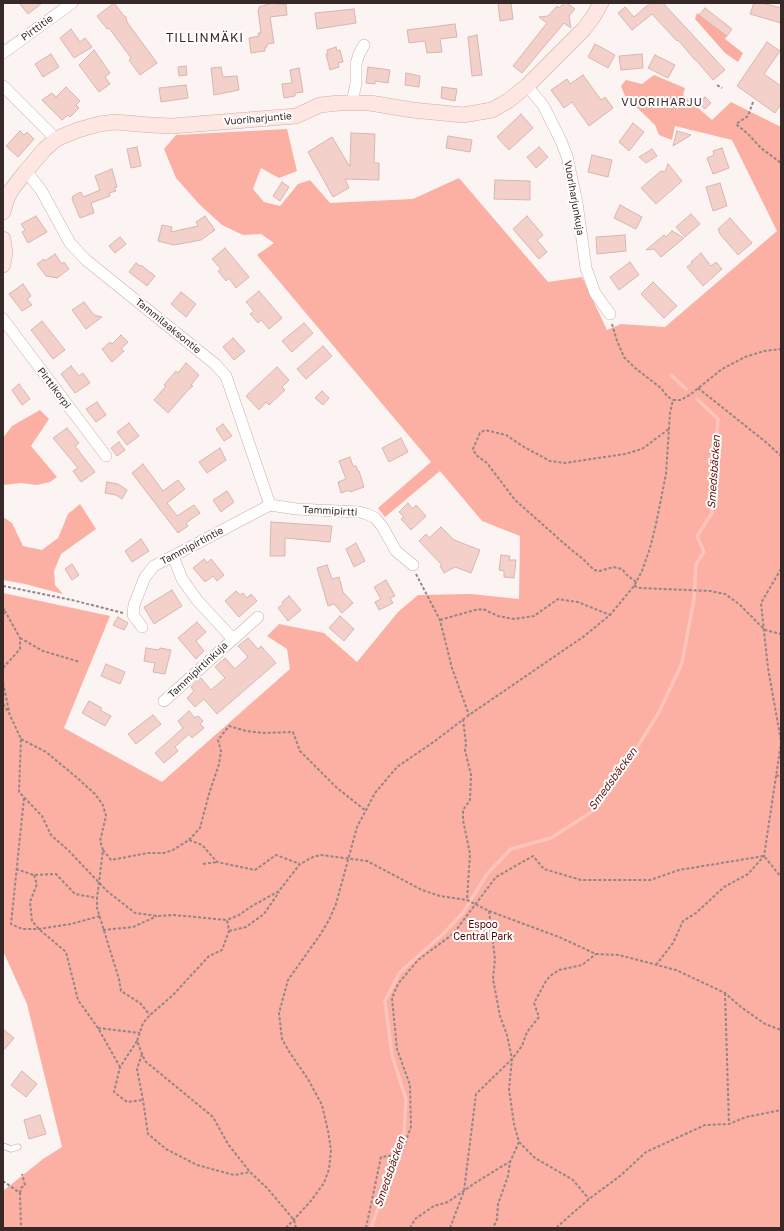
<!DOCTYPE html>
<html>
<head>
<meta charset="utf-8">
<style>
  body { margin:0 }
  #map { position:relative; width:784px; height:1231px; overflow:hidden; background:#fcf4f3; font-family:"Golos Text",sans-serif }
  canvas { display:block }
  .frame { position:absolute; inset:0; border:4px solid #372927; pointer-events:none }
</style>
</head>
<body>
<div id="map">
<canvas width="784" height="1231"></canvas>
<div class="frame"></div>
</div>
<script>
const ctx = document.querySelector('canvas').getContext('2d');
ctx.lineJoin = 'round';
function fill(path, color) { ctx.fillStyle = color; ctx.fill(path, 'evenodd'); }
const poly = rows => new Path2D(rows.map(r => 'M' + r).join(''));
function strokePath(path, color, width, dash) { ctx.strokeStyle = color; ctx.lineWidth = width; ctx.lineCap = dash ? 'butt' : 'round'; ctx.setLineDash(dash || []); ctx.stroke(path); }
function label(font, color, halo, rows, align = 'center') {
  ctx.font = font + ' "Golos Text",sans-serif'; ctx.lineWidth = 4; ctx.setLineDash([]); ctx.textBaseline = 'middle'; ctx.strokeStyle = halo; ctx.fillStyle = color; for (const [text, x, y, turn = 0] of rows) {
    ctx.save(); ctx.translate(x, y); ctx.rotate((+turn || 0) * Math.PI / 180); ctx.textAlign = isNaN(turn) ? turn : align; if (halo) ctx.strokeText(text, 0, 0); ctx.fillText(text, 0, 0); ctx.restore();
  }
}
fill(poly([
  [697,13,727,36,725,39,743,53,738,62,725,53,695,19]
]), '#fbaca0');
fill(poly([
  [654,75,685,88,683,95,712,120,731,102,781,127,781,1228,3,1228,3,1191,43,1159,62,1147,27,1004,3,951,3,593,110,616,64,728,162,782,290,669,287,649,267,636,279,624,324,633,357,662,398,612,418,595,471,594,519,599,520,536,482,521,440,471,385,517,378,508,431,462,257,255,274,243,261,234,243,235,222,225,200,205,176,178,164,149,176,135,287,129,297,171,279,178,261,168,253,189,264,202,280,206,298,184,310,180,330,203,413,199,459,178,548,282,582,277,607,330,621,324,665,327,777,231,732,140,675,126,672,140,659,135,655,125,625,96,621,86,626,80,642,84],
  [40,410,49,419,31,446,57,477,50,482,37,485,21,483,3,485,3,438,12,426],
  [80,504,96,529,61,554,54,571,55,585,63,594,25,584,3,580,3,517,12,523,23,546,42,550,58,538,68,514]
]), '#fcafa3');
strokePath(poly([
  [671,375,686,389],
  [371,1228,404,1134,406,1099,392,1055,385,1001,400,972,443,934,463,913,487,874,511,849,551,838,593,811,627,764,659,712,682,663,694,599,696,564,704,552,697,536,712,513,713,481,718,419,697,399]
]), '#ffc4ba', 3.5);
const building = poly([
  [19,3,42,3,28,14,19,3],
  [114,3,124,16,126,17,127,22,157,63,140,75,129,60,131,58,109,28,107,29,97,16,114,3],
  [272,3,278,3,278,4,286,4,287,15,270,17,274,43,267,44,267,47,265,47,265,51,251,53,249,38,259,36,258,33,261,33,258,10,259,10,259,7,272,3],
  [498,3,511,3,513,19,500,21,498,3],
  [564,3,567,3,575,9,569,16,571,28,564,23,522,73,513,66,547,23,539,17,548,16,557,6,559,8,564,3],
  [650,3,663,3,725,70,713,80,696,60,695,60,678,40,677,41,652,14,632,30,618,13,625,7,634,17,650,3],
  [754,3,762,3,781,8,781,23,750,14,754,3],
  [705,8,732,29,727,36,699,15,705,8],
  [354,9,356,23,317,29,315,13,354,9],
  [455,24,457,37,440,39,442,52,427,53,425,41,409,43,407,30,455,24],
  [71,29,80,42,85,38,92,47,74,58,60,38,71,29],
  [477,35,482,75,472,76,468,37,477,35],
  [767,42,780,51,764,74,781,86,781,104,775,113,737,86,767,42],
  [595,44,615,55,608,68,588,57,595,44],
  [336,47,337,51,340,50,343,62,338,63,339,67,330,70,326,54,328,54,327,50,336,47],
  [94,50,110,73,105,77,110,84,99,92,79,65,94,50],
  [51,54,59,67,43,77,35,64,51,54],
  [642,54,643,68,621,70,619,56,642,54],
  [655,55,675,65,668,78,648,68,655,55],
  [186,66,187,75,179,76,178,67,186,66],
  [221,67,223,77,237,76,239,90,214,95,211,68,221,67],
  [368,67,390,70,388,83,375,81,375,84,366,83,368,67],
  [299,68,303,92,295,93,295,96,284,98,282,84,292,83,290,70,299,68],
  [406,73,420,76,419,87,405,85,406,73],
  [583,75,601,100,605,97,613,108,589,126,572,102,564,108,551,90,567,79,570,84,583,75],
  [186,85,188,98,161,102,159,88,186,85],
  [66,87,80,101,76,105,79,108,70,117,68,115,62,120,42,100,52,93,56,97,66,87],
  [442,87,457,89,455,101,441,98,442,87],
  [705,97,711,103,705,109,698,103,705,97],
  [521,114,533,128,509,150,497,137,521,114],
  [633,123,644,132,629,151,619,142,633,123],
  [20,131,24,135,27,132,34,139,18,157,6,146,20,131],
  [677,131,691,135,673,146,677,131],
  [351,133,375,134,374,163,379,163,379,180,345,179,349,188,333,197,308,152,332,137,350,167,351,133],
  [448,136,472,140,470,152,446,148,448,136],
  [137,147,141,166,131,168,127,149,137,147],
  [539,147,548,157,536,168,527,157,539,147],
  [722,148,729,168,713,174,707,158,714,155,713,151,722,148],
  [652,149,657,156,646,163,639,157,652,149],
  [592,155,612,160,608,177,588,172,592,155],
  [668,164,682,181,656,204,641,188,661,171,665,172,668,164],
  [112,169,117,187,114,188,116,191,109,193,110,196,91,203,94,213,80,218,72,199,73,196,81,192,83,197,100,190,95,176,112,169],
  [495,180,530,181,530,200,494,199,495,180],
  [282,182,289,187,280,201,273,196,282,182],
  [720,183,727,206,713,211,706,187,720,183],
  [620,205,642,217,636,229,614,218,620,205],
  [691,214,700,224,685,237,676,227,691,214],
  [36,216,47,232,28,243,22,232,25,230,21,224,36,216],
  [205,216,215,230,201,240,174,245,158,241,162,225,172,227,171,232,198,226,196,222,205,216],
  [527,216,543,235,537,240,547,252,539,259,513,229,527,216],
  [730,218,752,243,738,255,720,234,718,229,730,218],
  [672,231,684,238,661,257,654,249,646,250,664,235,666,237,672,231],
  [625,235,626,251,597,254,596,237,625,235],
  [120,237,126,244,115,253,109,246,120,237],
  [225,248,249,277,236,288,229,278,226,281,218,271,221,269,212,259,225,248],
  [701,253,711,266,716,262,722,269,703,286,687,267,692,263,691,262,701,253],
  [55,254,62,264,64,262,69,269,57,278,46,276,37,264,44,259,45,261,55,254],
  [630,262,639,275,619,290,610,277,630,262],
  [136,263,140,266,141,265,155,276,147,286,129,272,136,263],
  [653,282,677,306,664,318,641,294,653,282],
  [23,284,31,296,27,299,32,305,22,311,9,294,23,284],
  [259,291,282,318,269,329,261,320,258,323,250,314,254,311,246,302,259,291],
  [181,292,196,304,186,317,171,304,181,292],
  [84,302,94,315,102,317,86,329,72,310,84,302],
  [42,321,65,350,53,359,31,330,42,321],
  [304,323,313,333,292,352,282,341,304,323],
  [121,335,128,342,121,349,124,351,112,362,102,349,110,342,112,344,121,335],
  [233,338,245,351,234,360,223,347,233,338],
  [323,346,332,356,306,379,297,369,323,346],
  [186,363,199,375,191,385,193,386,189,389,168,413,154,400,166,386,164,385,176,371,178,373,186,363],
  [71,366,79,376,83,373,90,383,75,393,61,374,71,366],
  [277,367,289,380,282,387,285,390,269,405,266,402,259,410,246,396,277,367],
  [19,384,30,399,22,405,12,390,19,384],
  [322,391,329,398,323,405,315,398,322,391],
  [97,402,106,415,96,422,86,409,97,402],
  [129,423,139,436,127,445,117,432,129,423],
  [223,424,232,436,224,441,216,429,223,424],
  [67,428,79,443,75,446,95,472,81,482,73,471,78,468,53,438,67,428],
  [401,438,408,452,389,462,382,448,401,438],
  [119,442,125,450,117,456,111,448,119,442],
  [220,448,226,460,207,473,199,462,220,448],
  [350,457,353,466,356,466,358,471,359,471,364,487,350,492,349,490,341,493,338,482,346,479,339,461,350,457],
  [143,464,163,491,178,480,185,489,167,503,177,516,194,505,200,513,186,523,188,526,178,533,132,473,143,464],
  [107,482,118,484,127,490,122,499,116,495,105,493,107,482],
  [227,491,234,502,221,512,213,500,227,491],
  [408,503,413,509,416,505,426,516,411,530,401,519,404,517,399,512,408,503],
  [271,522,332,526,330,542,285,538,285,556,270,556,271,522],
  [441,527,454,540,480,550,471,573,455,567,444,573,440,566,442,565,419,541,426,534,429,538,441,527],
  [141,539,149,551,132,562,125,551,141,539],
  [356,543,365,561,354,567,346,549,356,543],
  [501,555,510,556,509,560,516,560,514,578,504,577,504,571,499,570,501,555],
  [204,559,207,563,211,559,224,575,217,581,213,576,205,582,193,568,204,559],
  [72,564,79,575,72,580,65,569,72,564],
  [327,565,332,579,339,577,343,592,353,603,342,613,334,604,328,606,317,568,327,565],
  [386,580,395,596,390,598,393,603,379,610,375,602,381,599,374,587,386,580],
  [172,590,182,606,154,624,144,607,172,590],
  [236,591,240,595,243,593,247,598,251,594,257,601,239,617,225,601,236,591],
  [289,596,301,610,288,621,278,608,283,604,282,602,289,596],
  [340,616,354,629,344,641,329,628,340,616],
  [118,617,128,623,124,630,113,625,118,617],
  [197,622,206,632,196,641,204,651,196,659,178,638,197,622],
  [248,638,258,649,261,646,276,663,217,714,204,699,195,707,187,698,194,691,191,687,201,678,211,690,225,678,215,667,225,658,235,669,248,657,238,646,248,638],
  [146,648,159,650,160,648,171,650,165,674,153,672,155,663,144,661,146,648],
  [106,664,125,672,120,684,101,676,106,664],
  [89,701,102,708,100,710,111,716,105,726,82,713,89,701],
  [189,711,195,718,198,716,203,721,200,724,204,728,192,738,189,734,175,747,178,751,164,763,155,753,183,728,178,721,189,711],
  [153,715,161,724,136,744,128,734,153,715],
  [3,1029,14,1038,3,1051,3,1029],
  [22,1071,37,1084,26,1097,11,1085,22,1071],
  [40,1115,46,1134,29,1139,24,1120,40,1115]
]);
fill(building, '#f4d0ca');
strokePath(building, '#d8b5af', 1);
const lane = poly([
  [3,1146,11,1149,18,1147]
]);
const street = poly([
  [3,53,72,3],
  [3,86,56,139],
  [527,86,543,105,561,141,567,156,577,203,586,268,595,293,610,314],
  [352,103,356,83,356,64,359,54,364,45],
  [26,171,41,190,70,243,86,260,215,364,226,376,270,505],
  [3,319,106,456],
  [270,505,296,509,359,512,367,514,375,518,382,526,396,551,413,565],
  [173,556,182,579,197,600,232,638],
  [142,627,133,615,134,605,145,577,154,566,270,505],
  [164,701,258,617]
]);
const secondary = poly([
  [3,212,7,198,12,189,26,171,44,150,56,139,78,130,99,124,115,122,150,125,172,126,296,116,320,105,339,103,370,103,412,110,463,115,492,110,508,101,527,86,584,29,593,17,601,3],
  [3,239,5,253,3,265]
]);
strokePath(lane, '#cfada7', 7);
strokePath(street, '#cfada7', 12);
strokePath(secondary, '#cfada7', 16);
strokePath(poly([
  [717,85,722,88],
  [753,102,748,116,736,124,748,134,761,148,781,163],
  [612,324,617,341,624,357,635,368,661,388,667,396,673,400],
  [698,388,767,443,781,456],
  [673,400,681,400,691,394,722,369,745,357,764,351,781,349],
  [781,569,761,603,768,668,781,741],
  [416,574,440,620,452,668,469,715],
  [636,582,627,575,622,569,613,567,600,571,594,570,584,560,567,546,515,500,487,463,476,455,473,449,480,433,485,430,506,435,524,447,550,461,565,463,625,454,642,449,670,428],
  [3,586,72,600,123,613],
  [634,586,640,588,710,591,725,594,739,604,765,630,781,634],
  [3,608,5,611,3,615],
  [440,620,475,610,483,609,498,616,514,619,534,616,558,599,578,602,610,615],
  [20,638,43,651,80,662],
  [3,668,20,649,20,638,5,611],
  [3,683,9,711],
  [3,704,9,713,21,739,19,792,42,816,51,835,69,851,107,891,135,913,158,916,174,915,227,920],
  [463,719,466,744,465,750,471,775,470,800,463,810,463,820,470,854,467,900],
  [21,739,46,752,75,776,95,794,103,805,106,816,100,841,103,850,97,898,97,908,119,979,121,991,140,1003,150,1015],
  [776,776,781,775],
  [24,798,11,924,22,929,39,929,71,924,100,916],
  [189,840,200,828,209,794,219,764,221,751,218,740,229,726,246,731,264,733,293,732,300,751,336,787,366,811],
  [103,850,111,860,148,853,164,853,173,850,189,840,202,845,217,862,255,870,276,855,300,864],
  [203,864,217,862],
  [16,869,34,875,56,874,75,894,97,898],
  [34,875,37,884,30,902,32,921,39,929,66,952,78,1000,98,1028,120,1067],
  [489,911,495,959,493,979,500,1016,507,1035,512,1059,509,1089,514,1124,519,1142,510,1162,508,1176,498,1204,497,1219,493,1228],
  [103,930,133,927,157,916],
  [229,931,246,927,264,914,279,892],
  [656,965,673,943,683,921,696,913,724,887,748,874,764,856,781,743],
  [725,993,729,1124],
  [98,1028,140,1033],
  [137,1041,120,1067,114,1092,127,1102,143,1100],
  [142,1054,137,1069,143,1100,148,1134,166,1149,197,1165,234,1175,250,1172],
  [519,1142,535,1158,573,1180,589,1199],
  [3,1181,20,1193,21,1228],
  [20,1193,21,1188,25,1185,22,1174],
  [286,1228,310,1202,324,1183,329,1169,331,1150,328,1131,322,1105,308,1079,290,1053,282,1039,279,1013,288,980,320,935,329,920,336,904,357,827,375,793,397,767,435,741,469,715,583,637,610,615,634,586,642,571,650,548,656,524,666,474,670,413,673,400],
  [296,1228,294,1220,268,1189,250,1172,228,1144,213,1117,145,1061,137,1041,143,1023,150,1015,173,995,209,956,222,950,229,931,227,920,239,915,252,906,279,891,300,864,313,857,321,855,367,861,422,890,440,896,467,900,489,911,559,937,596,954,619,955,676,970,725,993,741,1007,765,1024,781,1030],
  [366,1228,381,1157,401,1154,411,1127,410,1085,397,1049,392,998,398,984,418,960,453,934,496,877,533,856,544,869,581,880,650,880,679,870,764,856,781,877],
  [410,1228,415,1219,434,1206,448,1202,475,1183,509,1162],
  [450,1228,464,1191,476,1094,512,1059,522,1046,527,1032,539,1017,534,1003,546,981,550,976,559,970,582,965,596,954],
  [557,1228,558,1226,589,1199,620,1176,646,1152,705,1125,729,1124,746,1117,781,1110]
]), '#928786', 2, [3, 2]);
strokePath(lane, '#fff', 5.5);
strokePath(street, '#fff', 11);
strokePath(secondary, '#fee6e2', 15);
label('10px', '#372927', '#fff', [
  ["Pirttitie",37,28,-36],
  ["Vuoriharjuntie",258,119,-5],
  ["Vuoriharjunkuja",574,198,80],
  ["Tammilaaksontie",168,326,39],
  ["Pirttikorpi",54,388,53],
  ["Tammipirtti",330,511,3],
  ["Tammipirtintie",192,546,-28],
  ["Tammipirtinkuja",198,670,-43]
]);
label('10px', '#560000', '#fff', [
  ["Espoo",483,925],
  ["Central Park",483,937]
]);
ctx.letterSpacing = '1px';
label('11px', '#372927', '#fff', [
  ["VUORIHARJU",662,103]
]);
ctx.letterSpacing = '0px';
label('italic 11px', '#67150f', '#fff', [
  ["Smedsbäcken",714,472,-86],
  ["Smedsbäcken",613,779,-54],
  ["Smedsbäcken",390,1172,-71]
]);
ctx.letterSpacing = '1px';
label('12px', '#372927', '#fff', [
  ["TILLINMÄKI",205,38]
]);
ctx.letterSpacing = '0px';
</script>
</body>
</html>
